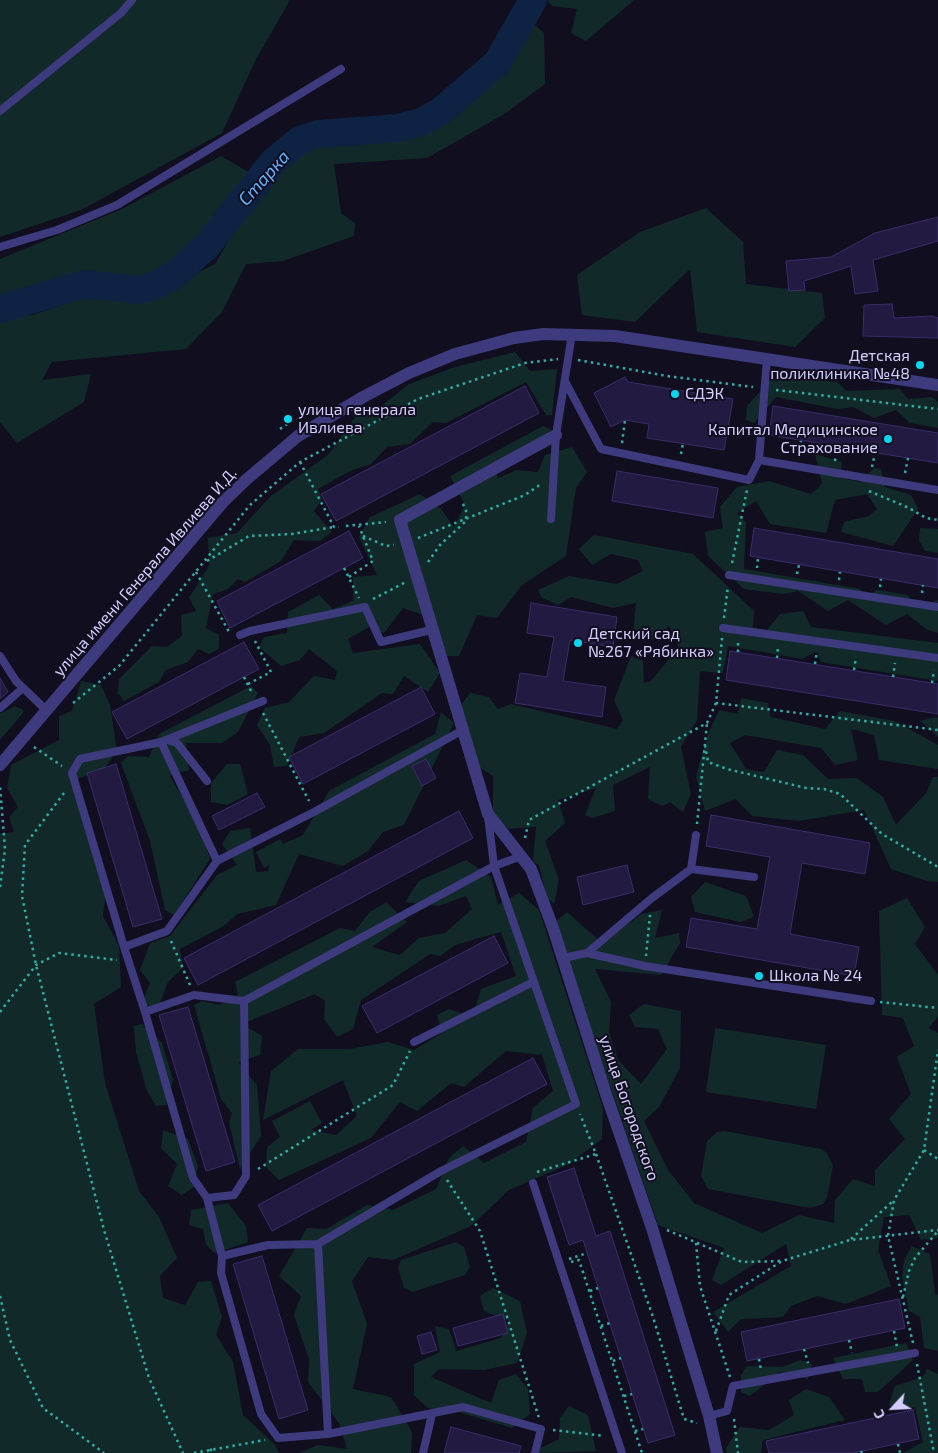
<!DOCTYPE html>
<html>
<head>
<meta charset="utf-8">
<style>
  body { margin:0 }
  #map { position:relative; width:938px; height:1453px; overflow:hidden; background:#110e20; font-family:"Exo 2",sans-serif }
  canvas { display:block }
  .north { position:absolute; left:868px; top:1383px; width:50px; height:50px; -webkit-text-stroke:4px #110e20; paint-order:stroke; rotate:245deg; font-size:14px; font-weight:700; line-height:20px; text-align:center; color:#d4cefd }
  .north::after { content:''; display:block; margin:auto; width:18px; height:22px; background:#d4cefd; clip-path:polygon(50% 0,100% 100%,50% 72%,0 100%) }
</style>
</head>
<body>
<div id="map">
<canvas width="938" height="1453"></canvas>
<div class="north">С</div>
</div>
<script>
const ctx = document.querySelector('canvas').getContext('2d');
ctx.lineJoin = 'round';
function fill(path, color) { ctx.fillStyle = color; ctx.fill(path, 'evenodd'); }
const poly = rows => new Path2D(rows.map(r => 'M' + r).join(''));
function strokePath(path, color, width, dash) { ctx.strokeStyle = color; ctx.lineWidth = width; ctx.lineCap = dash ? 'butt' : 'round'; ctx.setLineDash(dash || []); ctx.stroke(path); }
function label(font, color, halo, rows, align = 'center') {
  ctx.font = font + ' "Exo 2",sans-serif'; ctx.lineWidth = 4; ctx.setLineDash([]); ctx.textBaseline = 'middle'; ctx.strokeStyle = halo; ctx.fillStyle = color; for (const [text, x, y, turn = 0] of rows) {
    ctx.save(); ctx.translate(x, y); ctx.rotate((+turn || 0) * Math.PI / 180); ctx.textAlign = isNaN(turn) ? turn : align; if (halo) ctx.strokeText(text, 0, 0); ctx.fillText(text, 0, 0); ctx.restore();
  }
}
fill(poly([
  [0,0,290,0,255,61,222,133,81,210,0,237],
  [547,0,634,0,586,41,571,33,577,9,552,6],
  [528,19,544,33,545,84,506,113,427,158,334,164,341,213,355,223,354,236,283,261,246,264,222,312,186,349,52,362,42,380,91,374,84,402,17,443,0,422,0,317,32,315,83,298,139,302,215,264,245,213,295,157,325,141,403,139,445,117,491,78],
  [221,156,250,173,201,244,150,281,89,278,0,303,0,259,122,209],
  [706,208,743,242,746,284,822,293,825,318,795,347,697,332,690,269,635,322,582,315,577,275,640,232],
  [515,352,530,371,557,369,552,415,546,415,526,382,446,423,433,422,410,444,387,447,371,464,350,471,318,489,322,499,314,511,332,532,320,541,294,540,281,561,245,582,238,579,228,589,213,594,206,628,219,635,219,649,209,654,198,649,188,662,166,670,159,682,124,701,118,693,119,679,152,646,167,647,182,636,181,615,196,611,189,598,209,566,208,538,237,533,271,496,329,454,358,413,376,410,409,384,455,367],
  [774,376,837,382,847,391,900,389,908,399,932,397,938,402,938,428,910,423,896,410,874,418,853,407,838,409,776,397,754,423,746,420,747,406],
  [543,426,552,430,494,466,498,478,517,470,538,472,545,455,572,447,587,472,576,488,566,556,522,585,497,618,477,615,459,656,444,656,434,619,403,608,384,633,369,627,348,639,353,653,420,644,440,673,428,692,404,676,393,694,382,693,324,733,299,737,287,766,274,767,270,745,257,725,265,708,289,702,314,676,335,680,337,671,309,649,300,660,281,666,259,647,264,637,287,633,288,612,319,595,333,609,353,601,353,577,377,575,359,537,370,517,420,494,441,509,454,527,465,505,450,476],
  [815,454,842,462,840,478,860,482,874,468,881,469,885,487,911,495,918,509,893,546,841,532,844,522,869,516,877,509,867,494,835,500,826,533,770,524,756,501,737,513,746,522,744,569,860,589,865,597,877,590,908,595,916,608,938,600,938,633,926,629,907,614,886,625,848,600,828,611,798,591,783,594,744,589,708,556,705,532,723,528,720,507,737,487,769,481,811,494,822,484],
  [920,528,938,529,938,553,925,551,919,540],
  [594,535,693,554,754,611,753,627,767,630,780,614,803,611,811,627,938,643,938,681,821,662,817,651,802,659,728,646,723,673,700,671,697,720,681,747,691,794,683,812,670,802,662,806,648,799,650,767,613,785,615,811,592,818,585,815,596,788,558,800,565,823,545,841,559,880,554,904,547,898,539,865,533,862,536,827,508,829,493,814,493,776,477,766,461,705,470,693,489,697,498,709,511,704,617,729,623,720,614,700,631,656,643,661,644,683,651,681,679,647,669,626,653,640,633,633,636,603,613,608,571,597,558,605,541,597,538,590,569,576,617,584,643,571,638,560,611,554,592,565,579,549],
  [81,681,101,685,110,705,117,751,103,770,74,780,106,889,103,916,119,946,121,987,94,1004,105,1083,139,1191,159,1217,177,1258,160,1276,163,1298,185,1305,198,1282,211,1281,222,1317,216,1335,233,1362,243,1415,275,1445,279,1453,0,1453,0,834,14,832,9,817,18,807,7,788,11,765,59,740,59,716,72,711],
  [251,686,258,693,238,732,222,743,186,743,189,770,170,776,199,826,210,859,174,915,165,910,150,841,121,763,128,756,149,757,159,734],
  [741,698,768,703,771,717,825,729,840,711,895,721,938,745,938,769,879,760,874,735,851,729,858,760,835,765,821,748,745,735,730,743,746,769,764,772,777,750,803,755,828,779,857,778,883,797,896,825,926,793,933,777,938,777,938,882,927,881,891,869,864,810,799,821,752,816,736,799,705,811,696,776,708,734,719,710,738,714],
  [15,706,23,710,23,713,0,740,0,714],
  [441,712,454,723,404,825,383,832,368,851,343,866,299,854,276,905,238,914,222,927,180,949,183,968,168,982,157,1010,141,1004,150,983,140,970,150,943,170,936,217,875,237,865,222,844,230,831,250,828,256,872,268,871,270,865,264,868,256,852,280,839,283,844,303,835,329,791,435,734],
  [935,717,938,718,938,737,920,721],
  [227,764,240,764,248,794,227,805,211,802,211,783],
  [466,860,491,877,498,905,519,893,539,910,603,1108,602,1139,569,1164,509,1190,471,1226,393,1260,368,1257,352,1281,367,1324,353,1389,391,1397,412,1432,411,1453,299,1453,318,1445,347,1449,339,1423,308,1382,309,1359,294,1315,301,1296,279,1276,307,1228,326,1229,367,1205,393,1210,436,1189,449,1158,463,1146,484,1163,526,1142,533,1108,553,1091,542,1055,506,1051,464,1087,451,1083,417,1111,400,1102,371,1138,279,1180,266,1167,267,1147,280,1137,272,1121,310,1101,322,1123,311,1130,336,1135,357,1116,343,1080,263,1120,271,1071,298,1049,350,1049,388,1042,414,1050,442,1033,437,1015,449,1009,472,1017,481,989,516,976,501,932,455,945,440,956,430,954,361,1000,353,1029,337,1037,324,1019,325,1001,315,994,242,1024,262,1036,260,1055,238,1062,257,1085,261,1136,240,1169,229,1122,232,1113,221,1099,194,1005,202,1001,219,1005,238,995,235,982,340,928,355,931,370,912,386,902,407,922,372,947,400,955,419,938,445,933,472,909,466,896,439,906,405,902,419,881],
  [705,882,746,896,754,917,740,922,695,912,691,897],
  [907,898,925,927,915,944,938,975,938,1016,929,1028,938,1033,938,1238,921,1240,909,1215,884,1217,878,1250,891,1286,846,1304,817,1296,791,1306,783,1317,741,1319,728,1332,713,1312,791,1266,786,1244,721,1285,712,1280,724,1248,658,1225,554,923,567,912,603,944,641,914,662,910,655,938,679,933,680,943,661,975,595,969,611,1002,609,1032,618,1060,641,1084,667,1049,658,1029,635,1027,629,1015,644,1004,681,1011,680,1068,659,1107,644,1121,668,1170,694,1203,762,1233,799,1215,834,1223,835,1200,853,1179,875,1186,875,1170,905,1139,889,1119,911,1094,897,1057,914,1046,903,1018,882,1015,879,911],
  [142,1024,162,1043,173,1080,167,1105,156,1106,147,1091,136,1052,134,1026],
  [715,1028,826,1045,816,1109,706,1092],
  [163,1130,188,1139,198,1166,194,1187,182,1195,168,1186,177,1164,161,1148],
  [725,1131,821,1149,827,1153,833,1166,827,1197,823,1204,810,1208,708,1189,701,1176,707,1141,717,1132],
  [228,1203,246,1226,248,1242,215,1253,206,1245,203,1229,189,1225,191,1210],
  [456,1242,464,1247,470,1267,465,1275,412,1292,404,1288,398,1268,401,1260],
  [912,1246,930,1254,935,1294,938,1295,938,1351,924,1348,920,1317,909,1311,902,1278,904,1260],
  [493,1288,520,1301,527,1333,517,1363,484,1370,439,1369,431,1377,491,1403,499,1380,516,1374,528,1389,530,1414,512,1428,462,1413,428,1408,414,1395,414,1364,440,1352,435,1326,449,1329,456,1351,501,1338,509,1321,484,1311,480,1296],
  [906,1343,913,1360,878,1392,865,1392,862,1379,843,1379,833,1358],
  [800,1360,812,1364,808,1379,780,1372,750,1396,741,1392,741,1375,747,1366,783,1367],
  [927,1369,938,1374,938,1453,903,1453,923,1442,915,1407,897,1409,889,1405,895,1386,923,1377],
  [806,1389,829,1397,845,1420,763,1440,761,1453,727,1453,726,1448,740,1427,769,1430,794,1415,789,1400],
  [569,1406,588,1415,596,1451,539,1453,541,1448,559,1439,560,1418]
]), '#112a29');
strokePath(poly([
  [0,309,84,284,139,290,154,286,173,276,206,247,274,161,300,140,318,134,398,128,421,122,441,111,497,63,533,0]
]), '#0e2344', 28);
const building = poly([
  [938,217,938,241,873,260,878,291,855,294,851,266,804,281,805,290,789,291,786,261,831,257,875,233,938,217],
  [892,304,894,318,932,316,938,318,938,338,863,336,864,305,892,304],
  [625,377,628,382,733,399,724,450,647,438,649,424,625,420,611,427,594,393,625,377],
  [525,386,539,413,336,521,321,494,525,386],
  [773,406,938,433,938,463,769,435,773,406],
  [617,471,718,488,713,518,612,501,617,471],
  [754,528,938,559,938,588,750,556,754,528],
  [349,531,363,558,230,628,217,601,349,531],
  [531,603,617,617,613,647,570,640,563,681,606,687,602,717,515,703,520,673,547,677,554,637,527,633,531,603],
  [244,642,259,669,127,739,112,712,244,642],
  [730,651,938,684,938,714,726,680,730,651],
  [0,678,8,692,0,699,0,678],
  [421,687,435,714,303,784,289,757,421,687],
  [426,759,436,778,422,786,412,766,426,759],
  [116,764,162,919,133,927,87,773,116,764],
  [257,793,265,807,219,830,212,816,257,793],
  [459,811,473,838,198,985,184,958,459,811],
  [711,815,870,843,865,874,802,863,790,934,859,947,854,976,686,947,691,918,757,929,770,857,706,846,711,815],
  [627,865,634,892,583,905,577,877,627,865],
  [494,936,508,963,377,1033,362,1006,494,936],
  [188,1007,235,1162,206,1171,159,1015,188,1007],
  [533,1058,547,1084,272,1231,258,1205,533,1058],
  [574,1168,596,1236,610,1231,675,1435,648,1443,583,1240,569,1245,547,1177,574,1168],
  [262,1256,308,1410,279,1419,233,1264,262,1256],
  [899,1299,905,1328,747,1361,741,1332,899,1299],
  [503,1314,508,1333,458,1346,453,1328,503,1314],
  [431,1332,437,1350,422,1354,417,1336,431,1332],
  [913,1410,919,1439,853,1453,769,1453,766,1441,913,1410],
  [451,1427,521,1446,519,1453,444,1453,451,1427]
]);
fill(building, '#221a40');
strokePath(building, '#3a2d6b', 1);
strokePath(poly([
  [578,360,667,376,753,387],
  [776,390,938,409],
  [280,429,296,418],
  [622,443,625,420],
  [681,454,683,443],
  [798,455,801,441],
  [835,461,837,447],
  [300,462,334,527,339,527],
  [872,467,875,453],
  [905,473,908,458],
  [869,491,909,508,926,518,938,520],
  [346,526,386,522],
  [363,536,386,546,394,545],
  [418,538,525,495,541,484],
  [207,561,249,536,292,534,334,527],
  [428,562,440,545,466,521,466,510,462,502],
  [732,563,747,490],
  [344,568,359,598],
  [757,568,758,558],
  [196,572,229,632],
  [797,574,799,565],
  [349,577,373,561,359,526],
  [839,580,840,572],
  [880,587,881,579],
  [922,593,923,585],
  [373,599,406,582],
  [724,618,728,586],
  [722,638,716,703,938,730],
  [738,652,738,641],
  [777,658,778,647],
  [815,664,817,651],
  [854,670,856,657],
  [244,677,252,693],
  [893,677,895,663],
  [932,683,934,670],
  [248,684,271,672,255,641],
  [73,703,119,666,250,505,300,462,418,399,525,363,558,359],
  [263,713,309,801],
  [705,745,708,762,727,769,806,788,824,789,840,794,882,834,938,867],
  [34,747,62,766],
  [64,793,25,845,22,896,36,965,104,1230,149,1378,183,1453],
  [697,824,707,723],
  [525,838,529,820,707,723,716,703],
  [0,887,5,849,0,787],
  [171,941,190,985],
  [646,956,650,915],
  [880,1002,938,1008],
  [0,1012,36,965,59,953,117,960],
  [924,1150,938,1159],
  [596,1154,653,1317,684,1419,697,1423],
  [258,1169,393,1085,410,1051],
  [537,1172,596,1154,580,1114],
  [447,1180,480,1231,539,1418],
  [667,1230,742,1262,782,1261],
  [851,1239,893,1201],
  [696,1243,700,1286,730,1377],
  [569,1259,587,1253],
  [571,1262,579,1260,642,1453],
  [590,1291,598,1288],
  [0,1296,10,1340,43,1408,104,1453],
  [903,1297,909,1271,915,1258,938,1231],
  [601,1326,610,1323],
  [716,1331,729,1295,782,1261,850,1240,938,1230],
  [894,1331,897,1347],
  [849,1340,852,1353],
  [913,1343,888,1236,894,1200,924,1150,938,1050],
  [804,1349,808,1363],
  [759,1359,761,1370],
  [613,1361,621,1358],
  [917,1364,934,1453],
  [624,1396,632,1394],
  [734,1419,738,1453],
  [553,1430,604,1436],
  [635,1431,643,1429],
  [898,1444,900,1453],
  [210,1449,214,1453],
  [861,1451,862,1453],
  [194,1453,265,1440]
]), '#32ada6', 2.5, [2.5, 4]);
strokePath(poly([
  [0,111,121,13,132,0],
  [0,247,57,230,117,205,341,69],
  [566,383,601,449,749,480,759,460,767,358],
  [759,460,938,490],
  [551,519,556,435,572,334],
  [729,575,938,607],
  [723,628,938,658],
  [240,635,250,631,365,607,381,642,431,630],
  [0,656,16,681,46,710],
  [0,708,23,688],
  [167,740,177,743,207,781],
  [161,742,263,701],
  [488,816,494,866,576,1104,441,1171,318,1244,268,1245,222,1256,221,1273,261,1414,278,1438,328,1434,463,1407,541,1429,535,1453],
  [217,861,161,742,80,759,72,773,124,947,167,931,217,861,314,812,463,730],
  [691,869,754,877],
  [124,947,145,1012],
  [587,953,652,898,691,869,696,835],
  [563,958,587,953,645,966,871,1001],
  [244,1001,194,995,145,1012,193,1178,207,1198,234,1195,246,1176,244,1001,494,866,522,856],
  [414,1042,533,982],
  [533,1183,622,1453],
  [207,1198,222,1256],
  [318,1244,328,1434],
  [709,1416,727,1411,733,1386,915,1353],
  [423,1453,432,1414]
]), '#3d3a7d', 8);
strokePath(poly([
  [556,435,400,520,488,814,531,869,553,928,606,1094,652,1228,709,1416,717,1453]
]), '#3d3a7d', 12);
strokePath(poly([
  [0,765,223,502,247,479,298,436,363,397,409,373,455,354,514,338,543,334,615,336,938,385]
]), '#3d3a7d', 12);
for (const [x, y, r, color] of [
  [920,365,5,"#09d7ef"],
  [675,394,5,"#09d7ef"],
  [288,419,5,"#09d7ef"],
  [888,439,5,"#09d7ef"],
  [578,643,5,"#09d7ef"],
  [759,976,5,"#09d7ef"]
]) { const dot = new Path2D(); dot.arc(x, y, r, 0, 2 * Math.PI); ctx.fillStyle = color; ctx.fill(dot); strokePath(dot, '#110e20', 2); }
label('16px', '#d4cefd', '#110e20', [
  ["Детская",910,356,"right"],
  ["поликлиника №48",910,374,"right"],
  ["СДЭК",685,394],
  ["улица генерала",298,410],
  ["Ивлиева",298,428],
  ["Капитал Медицинское",878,430,"right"],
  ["Страхование",878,448,"right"],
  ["Детский сад",588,634],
  ["№267 «Рябинка»",588,652],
  ["Школа № 24",769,976]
], 'left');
label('16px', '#d4cefd', '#110e20', [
  ["улица имени Генерала Ивлиева И.Д.",145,572,-49],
  ["улица Богородского",629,1108,71]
]);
label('italic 18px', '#61b2f9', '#110e20', [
  ["Старка",264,178,-48]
]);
</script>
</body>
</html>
